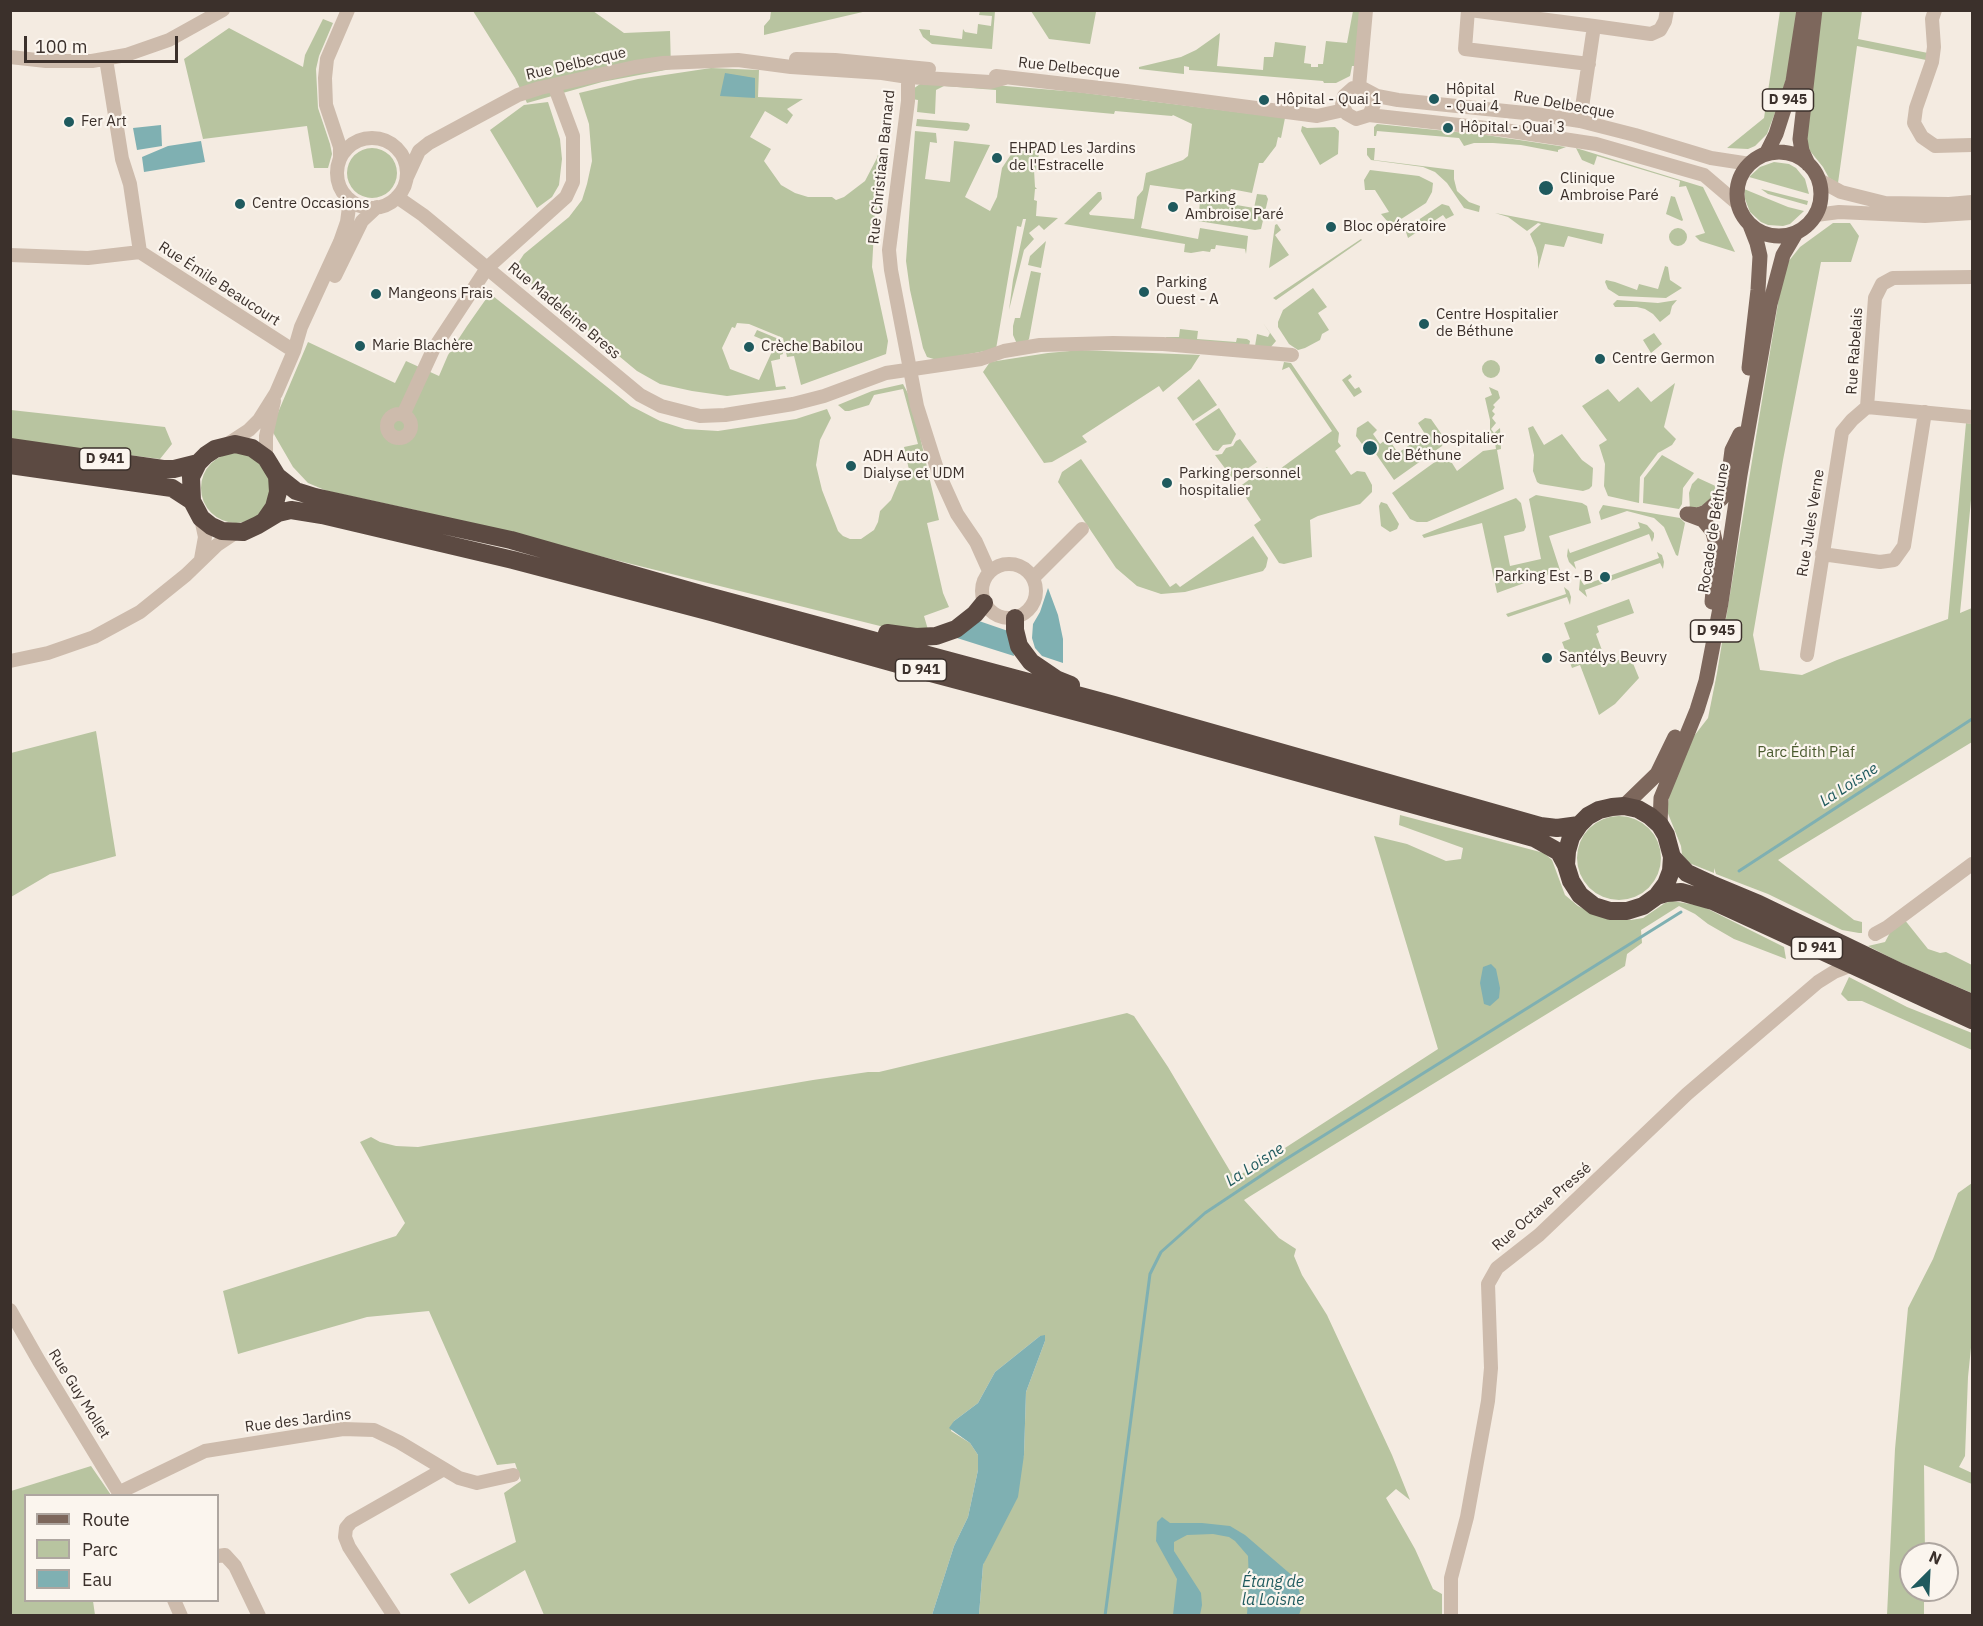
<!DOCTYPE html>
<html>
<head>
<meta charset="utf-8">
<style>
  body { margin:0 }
  #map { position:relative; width:1983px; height:1626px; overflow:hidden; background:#f4ebe1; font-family:"IBM Plex Sans",sans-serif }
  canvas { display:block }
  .frame { position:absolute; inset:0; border:12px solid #3b302b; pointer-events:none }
  .legend { position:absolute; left:24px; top:1494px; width:195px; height:108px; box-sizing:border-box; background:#fbf5ee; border:2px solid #aea6a0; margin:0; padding:8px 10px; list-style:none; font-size:18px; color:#3b302b }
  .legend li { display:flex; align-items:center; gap:12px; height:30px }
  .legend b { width:30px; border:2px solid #aea6a0 }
  .north { position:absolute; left:1899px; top:1542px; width:60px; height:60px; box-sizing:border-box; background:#fbf5ee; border:2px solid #aea6a0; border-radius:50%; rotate:24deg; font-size:16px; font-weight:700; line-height:24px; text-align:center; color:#3b302b }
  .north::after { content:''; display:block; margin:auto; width:21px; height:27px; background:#1f5a5e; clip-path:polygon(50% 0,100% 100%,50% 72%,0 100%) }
  .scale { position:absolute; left:24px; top:36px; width:154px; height:27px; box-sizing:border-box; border:3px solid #3b302b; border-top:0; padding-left:8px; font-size:18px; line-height:21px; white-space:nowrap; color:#3b302b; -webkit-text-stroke:4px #fbf5ee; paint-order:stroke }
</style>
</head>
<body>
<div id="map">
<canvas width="1983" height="1626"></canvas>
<div class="frame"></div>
<ul class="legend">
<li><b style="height:8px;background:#7d675c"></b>Route</li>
<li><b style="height:16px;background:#b8c4a0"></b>Parc</li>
<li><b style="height:16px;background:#7fb0b2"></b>Eau</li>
</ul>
<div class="north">N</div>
<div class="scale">100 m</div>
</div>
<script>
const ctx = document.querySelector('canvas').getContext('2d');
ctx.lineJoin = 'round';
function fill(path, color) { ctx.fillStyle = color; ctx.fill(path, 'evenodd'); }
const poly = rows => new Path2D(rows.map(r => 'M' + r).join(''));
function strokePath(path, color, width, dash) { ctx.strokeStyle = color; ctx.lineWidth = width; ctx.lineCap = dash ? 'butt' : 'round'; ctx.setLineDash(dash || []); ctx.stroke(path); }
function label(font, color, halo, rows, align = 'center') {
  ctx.font = font + ' "IBM Plex Sans",sans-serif'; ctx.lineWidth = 4.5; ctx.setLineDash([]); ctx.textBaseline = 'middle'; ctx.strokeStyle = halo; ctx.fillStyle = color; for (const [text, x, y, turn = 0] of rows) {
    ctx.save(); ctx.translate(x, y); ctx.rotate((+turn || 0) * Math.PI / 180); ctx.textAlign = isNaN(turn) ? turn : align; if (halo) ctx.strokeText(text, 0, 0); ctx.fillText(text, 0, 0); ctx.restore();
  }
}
fill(poly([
  [473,11,593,11,624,33,670,31,671,69,602,82,527,103,515,78],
  [771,11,771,10,867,11,764,35,764,26,770,19],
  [980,11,995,11,992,49,932,44,923,37,919,29,930,30,930,35,962,39,963,29,965,32,977,34,978,24,991,26,992,16,979,15],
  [1031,11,1099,11,1096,12,1090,44,1049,39],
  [1353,11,1361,11,1356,66,1352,66,1350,76,1336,83,1324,83,1323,81,1189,70,1189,67,1184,66,1184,74,1139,69,1139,67,1181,57,1196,50,1220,33,1217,66,1263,70,1264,57,1273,57,1275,42,1306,46,1304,63,1311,64,1311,67,1318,67,1318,64,1323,64,1326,41,1347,43],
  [1780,11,1801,11,1800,25,1782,94,1767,134,1755,146,1748,149,1727,148,1764,118],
  [1822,11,1862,11,1858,39,1928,53,1926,60,1857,46,1838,183,1829,178,1823,167,1806,146,1806,118],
  [323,19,333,23,319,56,316,69,318,108,330,144,332,154,328,168,314,168,307,126,203,139,184,59,229,28,303,67,305,55],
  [711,68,759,70,758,97,803,99,787,109,793,115,787,124,765,111,750,137,771,149,764,161,781,185,795,193,808,197,832,197,836,200,844,197,865,181,877,158,880,147,883,147,877,210,875,213,872,267,888,341,886,354,801,385,794,356,787,357,783,338,749,324,737,323,735,328,732,327,722,348,730,369,759,380,775,345,754,336,757,330,781,340,783,354,780,355,780,359,771,361,776,387,785,386,786,389,727,396,692,391,660,384,637,371,526,279,519,268,518,263,524,254,569,217,582,200,587,184,592,161,589,124,579,93,638,79],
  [920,84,994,85,1077,92,1285,118,1281,138,1278,137,1276,146,1263,163,1259,163,1252,193,1231,189,1230,191,1226,191,1225,203,1254,208,1257,194,1266,195,1268,199,1261,229,1255,230,1198,221,1201,192,1150,185,1141,228,1198,239,1200,228,1248,236,1246,254,1245,249,1216,245,1215,249,1211,249,1210,252,1203,251,1191,253,1184,252,1185,244,1064,224,1098,192,1101,192,1102,199,1089,213,1090,215,1134,219,1137,197,1143,190,1146,173,1183,160,1188,156,1192,124,1173,115,1172,116,1115,111,1114,114,996,103,996,90,944,86,936,90,935,114,917,112,918,100,912,99,913,89],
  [548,102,560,139,562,159,559,185,552,197,537,208,490,130,524,105],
  [917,119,968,123,970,125,969,129,967,131,916,126],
  [1377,124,1486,135,1566,147,1558,150,1558,152,1521,145,1493,143,1474,143,1464,146,1459,138,1377,131,1376,136,1374,136,1374,127],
  [1302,126,1307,128,1335,127,1339,131,1338,154,1320,165,1301,131],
  [915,131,936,133,937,143,930,142,925,179,950,182,954,141,990,145,965,197,990,211,997,197,1002,168,1018,144,1021,145,1021,151,1029,151,1029,145,1040,146,1037,170,1034,170,1035,187,1037,189,1035,189,1034,200,1037,201,1036,216,1058,218,1044,230,1039,225,1029,233,1034,239,1024,250,1009,310,1013,280,1026,219,1023,219,1021,227,1017,226,996,349,937,360,927,357,923,348,910,290,906,261],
  '347 173a25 25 0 1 1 50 0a25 25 0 1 1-50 0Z',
  [1367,148,1375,148,1374,160,1454,170,1454,179,1457,191,1469,202,1480,206,1479,212,1464,208,1447,183,1435,172,1423,167,1371,160,1367,155],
  [1576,148,1703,187,1735,252,1700,241,1695,236,1705,233,1686,186,1679,187,1680,181,1597,156,1594,165,1582,160],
  [1774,162,1789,164,1796,168,1805,179,1809,194,1749,177,1760,167],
  [1370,170,1419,176,1433,183,1432,192,1426,203,1395,223,1387,221,1381,214,1389,212,1375,190,1365,190,1364,180],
  [1744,189,1788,207,1804,211,1790,224,1783,226,1768,225,1761,222,1750,212,1745,199],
  [1761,189,1808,201,1807,205,1768,194],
  [1671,196,1675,197,1683,220,1682,221,1666,214],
  [1442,204,1449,206,1454,215,1446,219,1443,215,1408,238,1405,229],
  [1495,213,1604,234,1602,244,1568,236,1564,247,1545,244,1538,269,1538,257,1536,248,1530,234,1541,224,1538,223,1527,231,1508,217],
  [1833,223,1850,223,1859,236,1851,262,1821,262,1783,460,1753,635,1760,670,1802,675,1837,660,1948,619,1966,423,1972,424,1972,490,1960,613,1972,608,1972,742,1778,860,1854,920,1862,922,1862,933,1859,933,1842,930,1768,894,1716,874,1714,868,1714,873,1689,863,1682,854,1681,846,1667,811,1670,790,1694,736,1708,718,1717,673,1784,267,1800,247],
  [1277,224,1281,230,1275,235,1289,255,1269,268,1275,225],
  '1669 237a9 9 0 1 1 18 0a9 9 0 1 1-18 0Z',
  [1361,239,1362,240,1276,300,1273,298],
  [1046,241,1041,268,1028,265,1030,256],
  [1665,266,1668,267,1670,280,1682,288,1666,298,1619,296,1608,289,1605,282,1606,280,1615,282,1637,290,1639,284,1658,289],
  [1031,271,1041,273,1029,339,1025,344,1017,344,1013,335,1013,326,1015,318,1020,318],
  [1313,288,1327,307,1318,313,1329,330,1322,334,1320,340,1305,348,1298,350,1289,344,1278,327,1278,322,1283,310],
  [493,296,631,406,660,421,685,429,718,431,796,419,827,409,831,418,820,440,816,465,822,490,838,531,843,536,850,539,861,539,874,530,878,522,880,511,891,500,899,481,911,479,904,447,918,444,903,389,874,395,869,405,849,411,845,411,838,405,872,391,903,384,912,401,939,520,927,523,943,593,949,607,924,616,929,633,888,628,415,510,327,491,308,483,293,467,271,429,308,342,395,383,406,361,439,376,448,355,467,326,486,299],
  [1617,300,1658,303,1677,300,1672,306,1670,314,1660,322,1653,314,1645,309,1637,307,1615,307,1613,304],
  [1263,323,1276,341,1270,348,1255,346,1257,334,1268,337,1270,333],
  [1180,329,1198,331,1197,339,1236,342,1237,338,1247,339,1250,341,1249,346,1166,340,1166,337,1179,337],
  [1654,333,1662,344,1651,353,1643,340],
  [1081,350,1200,355,1191,369,1163,392,1159,386,1082,436,1087,442,1052,462,1044,463,983,372,990,362,1048,353],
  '1482 369a9 9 0 1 1 18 0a9 9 0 1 1-18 0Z',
  [1284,362,1291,363,1339,433,1338,442,1341,446,1335,451,1351,475,1357,471,1365,472,1372,485,1372,492,1360,504,1318,516,1310,520,1312,557,1284,564,1279,563,1254,525,1261,520,1239,487,1267,467,1273,474,1332,431,1289,367,1282,370],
  [1350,374,1352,377,1348,380,1355,389,1359,387,1362,392,1354,397,1342,380],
  [1199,379,1217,405,1193,421,1177,398],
  [1675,383,1664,427,1676,439,1672,445,1658,453,1640,477,1639,503,1608,496,1604,486,1605,464,1599,445,1607,440,1582,406,1608,389,1619,402,1638,387,1651,402],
  [1489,387,1498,391,1500,398,1493,405,1495,407,1492,411,1495,414,1492,418,1496,423,1491,429,1494,433,1500,428,1501,449,1497,450,1504,489,1427,522,1417,522,1410,519,1392,493,1439,459,1452,463,1457,471,1483,451,1496,449,1494,436,1490,432,1490,420,1485,398,1492,395],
  [1219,408,1236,434,1231,444,1223,445,1218,451,1213,450,1195,424],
  [11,410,165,427,172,444,160,459,11,440],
  [1425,418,1431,419,1445,439,1444,442,1442,446,1394,480,1367,441,1362,444,1356,436,1357,428,1368,421,1377,430,1373,434,1380,444,1388,438,1398,453,1425,434,1418,423],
  [1533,426,1544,445,1562,434,1582,460,1593,468,1592,486,1589,489,1583,491,1540,484,1537,482,1533,471,1534,455,1528,428],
  [1240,439,1257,462,1233,479,1215,455,1222,454,1226,448,1233,446,1236,441],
  '201 488a35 35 0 1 1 70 0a35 35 0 1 1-70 0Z',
  [1662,455,1694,473,1683,488,1682,504,1679,509,1643,503,1644,478],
  [1081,459,1170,587,1176,583,1180,587,1253,536,1268,558,1266,567,1263,571,1185,592,1161,594,1137,586,1116,568,1058,482,1062,472],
  [1698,478,1722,489,1714,501,1690,510,1689,493,1692,484],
  [1536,495,1582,503,1587,506,1591,523,1549,536,1560,570,1497,593,1482,523,1424,538,1422,535,1516,498,1521,503,1526,527,1524,531,1504,536,1510,566,1541,559,1529,499],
  [1381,502,1387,504,1399,524,1397,529,1390,532,1381,526,1379,506],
  [1603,505,1680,518,1685,523,1678,556,1676,555,1664,527,1654,518,1627,511,1601,520,1599,512],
  [1638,522,1647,525,1654,533,1654,537,1652,542,1649,534,1574,562,1576,569,1569,562,1567,556,1568,548,1570,553,1640,528],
  [1657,552,1662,555,1664,562,1663,569,1660,563,1585,590,1587,597,1579,590,1580,579,1584,585,1659,558],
  [1564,587,1569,591,1571,597,1570,605,1567,597,1508,617,1506,614,1566,594],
  [1629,599,1634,613,1597,626,1599,632,1596,634,1607,664,1630,656,1639,678,1615,704,1599,715,1580,665,1572,668,1562,642,1570,639,1564,623],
  [96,731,116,856,50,874,11,897,11,753],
  [1400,815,1544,853,1552,860,1565,895,1578,906,1588,911,1616,919,1631,920,1643,918,1665,903,1672,901,1702,906,1784,947,1786,959,1734,939,1708,924,1695,914,1679,906,1641,930,1642,943,1627,954,1625,966,1244,1200,1279,1238,1296,1249,1294,1256,1302,1275,1327,1315,1392,1455,1410,1500,1396,1489,1386,1498,1415,1549,1433,1589,1442,1594,1442,1615,979,1615,983,1565,1024,1455,1026,1392,1045,1341,1040,1336,995,1372,978,1403,954,1421,951,1431,970,1443,978,1455,978,1470,968,1517,954,1546,932,1615,544,1615,525,1570,469,1604,450,1574,516,1542,504,1493,521,1481,515,1463,497,1465,429,1311,367,1317,238,1354,223,1291,396,1236,405,1223,360,1142,371,1137,380,1142,396,1146,418,1147,813,1080,868,1072,879,1072,1127,1013,1134,1016,1168,1067,1233,1176,1243,1173,1271,1157,1438,1049,1374,836,1407,844,1446,861,1461,859,1463,848,1399,825],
  '1577 858a42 42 0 1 1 84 0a42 42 0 1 1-84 0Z',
  [1904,919,1928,949,1940,953,1946,952,1972,965,1972,993,1899,962,1868,946,1885,942,1893,927],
  [1849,977,1907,1007,1972,1033,1972,1050,1862,1001,1848,1001,1841,994],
  [1972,1183,1972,1338,1968,1377,1965,1456,1959,1467,1972,1473,1972,1484,1924,1465,1925,1554,1911,1554,1911,1590,1924,1590,1924,1615,1887,1615,1895,1449,1908,1308,1933,1259,1958,1193],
  [91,1466,111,1495,26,1496,26,1600,93,1601,95,1615,11,1615,11,1491]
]), '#b8c4a0');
fill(poly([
  [725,73,755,78,755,98,720,96],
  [161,125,162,146,137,150,133,128],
  [201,141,205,162,144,172,142,157,168,146],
  [1048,588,1058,615,1063,639,1063,663,1042,656,1035,648,1032,638,1033,624,1040,612],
  [979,621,1011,632,1014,656,957,638],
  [1491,964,1496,969,1500,988,1499,998,1490,1006,1484,1004,1480,983,1483,967],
  [1045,1335,1045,1341,1026,1392,1024,1455,1018,1497,983,1565,979,1615,932,1615,954,1546,968,1517,978,1470,978,1455,970,1443,949,1428,954,1421,978,1403,995,1372,1040,1336],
  [1162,1517,1170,1523,1202,1523,1230,1526,1245,1535,1295,1578,1303,1603,1299,1615,1247,1615,1249,1583,1248,1556,1235,1541,1229,1537,1213,1534,1187,1535,1174,1542,1174,1551,1201,1593,1202,1605,1200,1615,1173,1615,1177,1579,1156,1541,1157,1522]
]), '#7fb0b2');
strokePath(poly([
  [1739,871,1972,719],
  [1105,1616,1150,1274,1161,1252,1205,1213,1283,1161,1681,912]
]), '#7fb0b2', 3);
strokePath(poly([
  [1468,10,1465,49,1589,64],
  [1470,10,1594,26],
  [1935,10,1932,19,1934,47,1932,62,1916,108,1914,123,1922,137,1935,146,1972,145],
  [10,57,46,61,92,61,126,55,169,40,223,10],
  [106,59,122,159,130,184,140,252,294,351],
  [796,59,835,60,929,69],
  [908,69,908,101,889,250,891,270,917,406,938,472,957,514,976,542,989,571],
  [996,76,1126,91,1302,114,1317,116,1344,110],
  [1359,87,1366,10],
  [1371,93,1374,104,1369,115,1356,119,1347,114,1342,105,1344,96,1353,88,1362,88,1377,96,1398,100,1535,114,1580,121,1635,135,1711,158,1750,164],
  [1369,115,1504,130,1596,144,1704,175,1738,204],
  [1580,121,1594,26,1651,34,1660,30,1665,21,1667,10],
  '337 173a35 35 0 1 1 70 0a35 35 0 1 1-70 0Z',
  [340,158,340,147,326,105,325,78,327,59,348,10],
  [407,177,419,151,429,143,518,95,540,88,635,67,663,63,738,60,791,67,882,73,908,77,990,82,1005,78],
  [1819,180,1841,192,1885,203,1949,204,1972,202],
  [397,197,423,215,640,395,661,406,700,416,725,415,793,404,824,396,886,373,981,359,1004,351,1040,345,1113,343,1163,344,1292,355],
  [1816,215,1839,212,1925,216,1972,213],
  [10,255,88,258,140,252],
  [335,276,362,221,377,207],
  [1867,407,1875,298,1882,284,1893,278,1972,277],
  [1867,407,1972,417],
  '387 426a12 12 0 1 1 24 0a12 12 0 1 1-24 0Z',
  [403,415,433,350,487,268,566,197,573,182,573,136,554,85],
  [226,445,249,430,259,420,276,393,294,351,301,327,340,242,347,222,350,200],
  [266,458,266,436,274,401],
  [1822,554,1880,562,1894,560,1904,546,1925,412],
  [201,559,205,537,201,518],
  '982 591a27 27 0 1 1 54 0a27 27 0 1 1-54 0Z',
  [1033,578,1082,529],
  [1807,655,1842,432,1852,420,1867,407],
  [10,661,48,653,94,637,140,612,186,575,217,545,235,533],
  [1875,934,1886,928,1972,864],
  [10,1310,39,1361,121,1496],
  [120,1492,205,1451,343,1429,374,1430,399,1442,459,1478,477,1483,513,1475],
  [218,1556,225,1555,235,1566,259,1616],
  [174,1600,181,1616],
  [394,1616,349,1547,345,1537,346,1528,351,1522,444,1469],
  [1451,1616,1451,1578,1467,1517,1488,1401,1491,1368,1488,1284,1497,1268,1539,1235,1687,1094,1818,982,1834,972,1852,965]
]), '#cdbbac', 14);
strokePath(poly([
  '1737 194a42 42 0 1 1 84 0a42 42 0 1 1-84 0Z',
  [1766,154,1776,134,1793,81,1804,10],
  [1808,164,1802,151,1800,139,1815,10],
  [1749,368,1758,290,1760,256,1757,243,1750,225],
  [1687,514,1703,520,1713,532,1717,549,1712,602],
  [1689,514,1698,515,1706,512,1722,498,1728,481,1732,450,1740,434],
  [1624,806,1657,774,1675,737],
  [1660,825,1661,798,1697,710,1706,681,1721,603,1740,475,1770,304,1783,255,1796,233]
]), '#7d675c', 15);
strokePath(poly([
  [10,447,163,469,174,469,198,463],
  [10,465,172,488,192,501],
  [277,476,296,491,315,497,511,540,704,595,1114,705,1540,826,1557,828,1579,825],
  [265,520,274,507,278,492,277,476,266,458,252,448,235,444,215,449,206,455,198,463,191,477,192,501,201,518,211,526,222,531,243,532,258,525,278,513,291,510,322,515,513,560,711,612,912,668,1119,723,1534,838,1559,852,1566,865,1571,881,1580,895,1594,906,1610,911,1627,911,1643,906,1657,896,1666,884,1671,871,1672,857,1666,835,1660,825,1650,816,1638,809,1624,806,1612,807,1599,810,1588,816,1579,825,1571,837,1567,851,1566,865],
  [1015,618,1015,630,1019,646,1031,662,1056,679,1071,685],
  [887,633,916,637,936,636,956,629,975,614,984,603],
  [1672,857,1687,873,1711,884,1759,904,1900,972,1972,1003],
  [1657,896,1667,893,1681,892,1713,901,1972,1020]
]), '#5c4a42', 18);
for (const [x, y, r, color] of [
  [1434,99,6,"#1f5a5e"],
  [1264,100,6,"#1f5a5e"],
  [69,122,6,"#1f5a5e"],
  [1448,128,6,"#1f5a5e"],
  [997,158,6,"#1f5a5e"],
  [1546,188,8,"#1f5a5e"],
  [240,204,6,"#1f5a5e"],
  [1173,207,6,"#1f5a5e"],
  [1331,227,6,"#1f5a5e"],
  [1144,292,6,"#1f5a5e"],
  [376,294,6,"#1f5a5e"],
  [1424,324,6,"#1f5a5e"],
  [360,346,6,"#1f5a5e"],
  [749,347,6,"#1f5a5e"],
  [1600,359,6,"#1f5a5e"],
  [1370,448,8,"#1f5a5e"],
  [851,466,6,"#1f5a5e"],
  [1167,483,6,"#1f5a5e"],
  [1605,577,6,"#1f5a5e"],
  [1547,658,6,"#1f5a5e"]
]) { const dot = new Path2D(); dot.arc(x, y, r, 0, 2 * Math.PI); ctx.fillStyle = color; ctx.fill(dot); strokePath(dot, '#fbf5ee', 2); }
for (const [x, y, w] of [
  [1788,100,51],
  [105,459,51],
  [1716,631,51],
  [921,670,51],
  [1817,948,51]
]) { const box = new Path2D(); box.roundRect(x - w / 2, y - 11, w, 22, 4.5); ctx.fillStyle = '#fbf5ee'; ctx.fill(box); strokePath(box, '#3b302b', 1.5); }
label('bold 14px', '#3b302b', null, [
  ["D 945",1788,100],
  ["D 941",105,459],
  ["D 945",1716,631],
  ["D 941",921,670],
  ["D 941",1817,948]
]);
label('15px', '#3b302b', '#fbf5ee', [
  ["Rue Delbecque",576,64,-13],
  ["Rue Delbecque",1069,68,6],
  ["Rue Delbecque",1564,105,10],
  ["Rue Christiaan Barnard",882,167,-84],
  ["Rue Émile Beaucourt",219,284,33],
  ["Rue Madeleine Bress",564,311,40],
  ["Rue Rabelais",1855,351,-86],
  ["Rue Jules Verne",1811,523,-81],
  ["Rocade de Béthune",1714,528,-81],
  ["Rue Octave Pressé",1542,1207,-41],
  ["Rue Guy Mollet",79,1394,58],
  ["Rue des Jardins",298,1421,-7]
]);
label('15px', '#3b302b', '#fbf5ee', [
  ["Hôpital",1446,90],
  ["- Quai 4",1446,107],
  ["Hôpital - Quai 1",1276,100],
  ["Fer Art",81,122],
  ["Hôpital - Quai 3",1460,128],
  ["EHPAD Les Jardins",1009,149],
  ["de l'Estracelle",1009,166],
  ["Clinique",1560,179],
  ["Ambroise Paré",1560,196],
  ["Parking",1185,198],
  ["Ambroise Paré",1185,215],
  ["Centre Occasions",252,204],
  ["Bloc opératoire",1343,227],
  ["Parking",1156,283],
  ["Ouest - A",1156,300],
  ["Mangeons Frais",388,294],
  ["Centre Hospitalier",1436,315],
  ["de Béthune",1436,332],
  ["Marie Blachère",372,346],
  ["Crèche Babilou",761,347],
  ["Centre Germon",1612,359],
  ["Centre hospitalier",1384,439],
  ["de Béthune",1384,456],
  ["ADH Auto",863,457],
  ["Dialyse et UDM",863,474],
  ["Parking personnel",1179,474],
  ["hospitalier",1179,491],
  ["Parking Est - B",1593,577,"right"],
  ["Santélys Beuvry",1559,658]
], 'left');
label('15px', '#4a5a2e', '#fbf5ee', [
  ["Parc Édith Piaf",1806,753]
]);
label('italic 16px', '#1f5a5e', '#fbf5ee', [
  ["La Loisne",1849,785,-33],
  ["La Loisne",1255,1165,-33],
  ["Étang de",1273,1582],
  ["la Loisne",1273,1600]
]);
</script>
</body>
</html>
